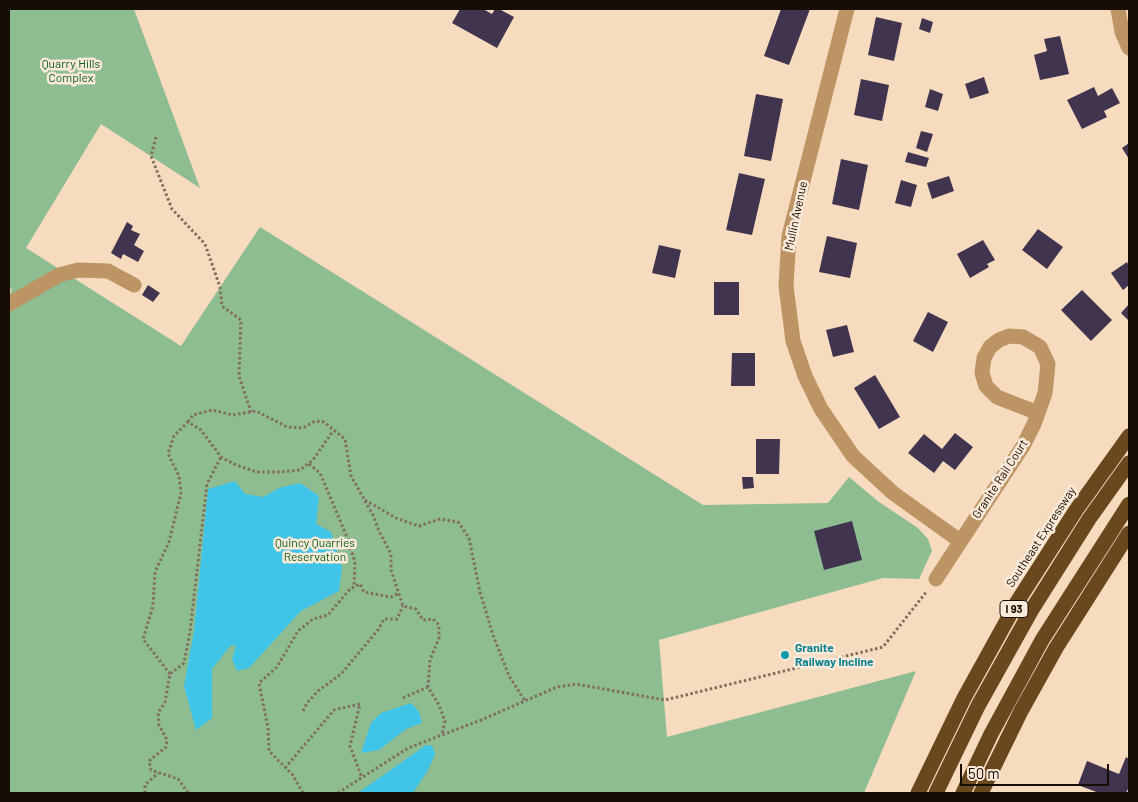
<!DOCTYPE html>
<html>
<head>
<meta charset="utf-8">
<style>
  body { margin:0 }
  #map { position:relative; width:1138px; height:802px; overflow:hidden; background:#f7dbbf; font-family:Barlow,sans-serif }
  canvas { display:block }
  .frame { position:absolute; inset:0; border:10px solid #160d04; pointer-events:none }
  .scale { position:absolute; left:960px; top:764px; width:149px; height:22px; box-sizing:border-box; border:2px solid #160d04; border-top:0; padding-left:6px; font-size:15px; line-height:18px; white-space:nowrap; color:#160d04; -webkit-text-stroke:4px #fbead9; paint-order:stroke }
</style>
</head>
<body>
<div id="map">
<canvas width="1138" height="802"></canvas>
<div class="frame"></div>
<div class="scale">50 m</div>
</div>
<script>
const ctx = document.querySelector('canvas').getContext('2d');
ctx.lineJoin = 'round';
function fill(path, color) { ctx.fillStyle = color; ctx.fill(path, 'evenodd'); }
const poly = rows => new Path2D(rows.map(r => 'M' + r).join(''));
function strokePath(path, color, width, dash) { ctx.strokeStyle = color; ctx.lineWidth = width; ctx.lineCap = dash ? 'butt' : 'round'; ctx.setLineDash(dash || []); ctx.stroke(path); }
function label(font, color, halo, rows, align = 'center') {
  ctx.font = font + ' Barlow,sans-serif'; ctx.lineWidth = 5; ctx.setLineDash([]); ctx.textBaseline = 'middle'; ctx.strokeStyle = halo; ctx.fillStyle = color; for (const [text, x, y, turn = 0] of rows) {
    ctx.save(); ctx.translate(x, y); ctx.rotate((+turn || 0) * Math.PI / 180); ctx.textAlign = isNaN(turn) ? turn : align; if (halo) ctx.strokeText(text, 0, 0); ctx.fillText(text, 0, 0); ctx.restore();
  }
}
fill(poly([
  [9,9,134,9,200,188,101,124,26,248,181,346,260,227,703,505,828,503,849,477,879,502,918,528,928,539,932,551,919,579,883,578,659,640,667,737,916,671,864,793,9,793,9,299,12,288,9,290]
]), '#8ebd91');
fill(poly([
  [235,481,245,494,263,497,279,488,300,483,319,496,316,524,331,532,342,567,339,591,301,611,249,668,237,671,232,659,236,645,230,646,212,669,212,718,196,730,184,686,194,631,208,489],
  [411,703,419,712,422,723,406,729,379,750,361,753,371,723,381,713],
  [426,745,432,746,435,754,428,770,413,793,358,793]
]), '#40c4e7');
fill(poly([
  [460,9,483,9,492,14,495,9,499,9,514,17,497,48,452,23],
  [781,9,810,9,789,65,764,56],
  [876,17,902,23,894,61,868,55],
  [922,18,933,22,930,33,919,29],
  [1060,36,1069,74,1040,80,1034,55,1047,51,1044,39],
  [984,77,989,93,970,99,965,84],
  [861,79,889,85,882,121,854,115],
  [1094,87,1098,96,1112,88,1120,103,1104,111,1107,117,1082,129,1067,100],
  [930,89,943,94,938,111,925,107],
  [756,94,783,99,771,161,744,156],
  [921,131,933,134,927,152,916,148],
  [1129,143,1129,159,1122,148],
  [908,152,929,158,926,167,905,162],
  [841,159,868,165,859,210,832,204],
  [739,173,765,179,752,235,726,230],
  [949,176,954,191,932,199,927,183],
  [901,180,917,185,911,207,895,203],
  [127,222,133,226,131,230,140,234,134,245,144,251,138,262,123,254,121,259,111,253],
  [1038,229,1063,247,1047,269,1022,250],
  [827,236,857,243,850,278,819,272],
  [983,240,995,260,987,264,989,267,970,278,957,254],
  [659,245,681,250,675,278,652,273],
  [1127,262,1129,266,1129,285,1123,290,1111,273],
  [714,282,739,282,739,315,714,315],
  [148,285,160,293,153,302,142,295],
  [1082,290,1112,320,1091,341,1061,310],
  [1129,304,1129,321,1121,313],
  [928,312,948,322,933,352,913,341],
  [847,325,854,352,833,357,826,330],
  [732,353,755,353,755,386,731,386],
  [875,375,900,417,879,429,854,388],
  [955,433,973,447,955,470,943,461,934,473,908,453,924,434,942,449],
  [756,439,780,439,779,474,756,474],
  [742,477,753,477,754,488,743,489],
  [852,521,862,560,824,570,814,531],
  [1126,757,1129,759,1129,787,1126,793,1099,793,1078,785,1087,761,1119,774]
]), '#41344f');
strokePath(poly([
  [156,137,151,156,172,209,205,244,220,287,222,306,241,320,239,376,251,412],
  [188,422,193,415,212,410,233,415,256,411,287,427,303,428,315,421,324,422,345,439,351,476,373,515,379,531,391,554,391,570,403,606,416,609,423,620,433,619,439,625,439,638,430,660,428,687,439,705,445,721,442,734],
  [309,464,320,473,347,537,355,562,354,587],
  [365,500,398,519,419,526,440,519,458,522,469,538,480,592,493,635,509,676,525,701],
  [170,674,143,639,153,606,155,572,169,542,181,493,179,476,168,454,174,436,188,422,201,430,221,457,234,464,256,472,279,472,300,470,313,460,333,431],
  [403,698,428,687],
  [303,711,307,703,318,691,341,674,378,630,384,619,397,619,403,606],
  [285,768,334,710,360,704,350,746,362,778],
  [145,793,145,785,158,773],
  [188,793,178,779,151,770,149,761,166,747,167,740,159,725,158,713,165,702,170,674,184,663,190,632,207,484,221,457],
  [303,793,292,774,269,751,268,728,259,683,277,667,298,631,313,619,328,615,350,589,360,584,364,592,391,597,399,593],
  [338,793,408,748,481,720,557,687,576,684,665,700,883,647,927,591]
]), '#816f5d', 3, [2.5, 2.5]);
strokePath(poly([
  [847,9,789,236,786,286,793,341,805,376,821,409,853,456,893,493,960,541],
  [1118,9,1122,32,1129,48],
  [9,304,59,275,78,270,108,271,134,285],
  [936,579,1023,446,1034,424,1038,413,1045,393,1048,364,1040,347,1023,337,1009,336,999,340,990,347,984,358,982,373,986,386,997,397,1038,413]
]), '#bd9463', 15);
strokePath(poly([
  [918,793,964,698,1017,602,1076,510,1129,436],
  [936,793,978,706,1031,611,1089,519,1129,463],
  [963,793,991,734,1042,640,1129,504],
  [981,793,1021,711,1056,648,1129,533]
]), '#69481e', 15);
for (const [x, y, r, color] of [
  [785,655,5,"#0f9aa8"]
]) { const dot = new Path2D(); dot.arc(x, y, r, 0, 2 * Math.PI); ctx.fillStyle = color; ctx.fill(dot); strokePath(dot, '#fbead9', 2); }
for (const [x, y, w] of [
  [1014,609,28]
]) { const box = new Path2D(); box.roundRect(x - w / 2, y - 8.5, w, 17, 4); ctx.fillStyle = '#fbead9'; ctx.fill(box); strokePath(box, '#160d04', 1); }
label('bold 11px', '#160d04', null, [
  ["I 93",1014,609]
]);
label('12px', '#0b5e20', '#fbead9', [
  ["Quarry Hills",71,64],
  ["Complex",71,78],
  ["Quincy Quarries",315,543],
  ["Reservation",315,557]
]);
label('12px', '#160d04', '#fbead9', [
  ["Mullin Avenue",796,216,-78],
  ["Granite Rail Court",1000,479,-57],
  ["Southeast Expressway",1041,537,-57]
]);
label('bold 12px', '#0d838f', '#fbead9', [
  ["Granite",795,648],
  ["Railway Incline",795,662]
], 'left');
</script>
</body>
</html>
